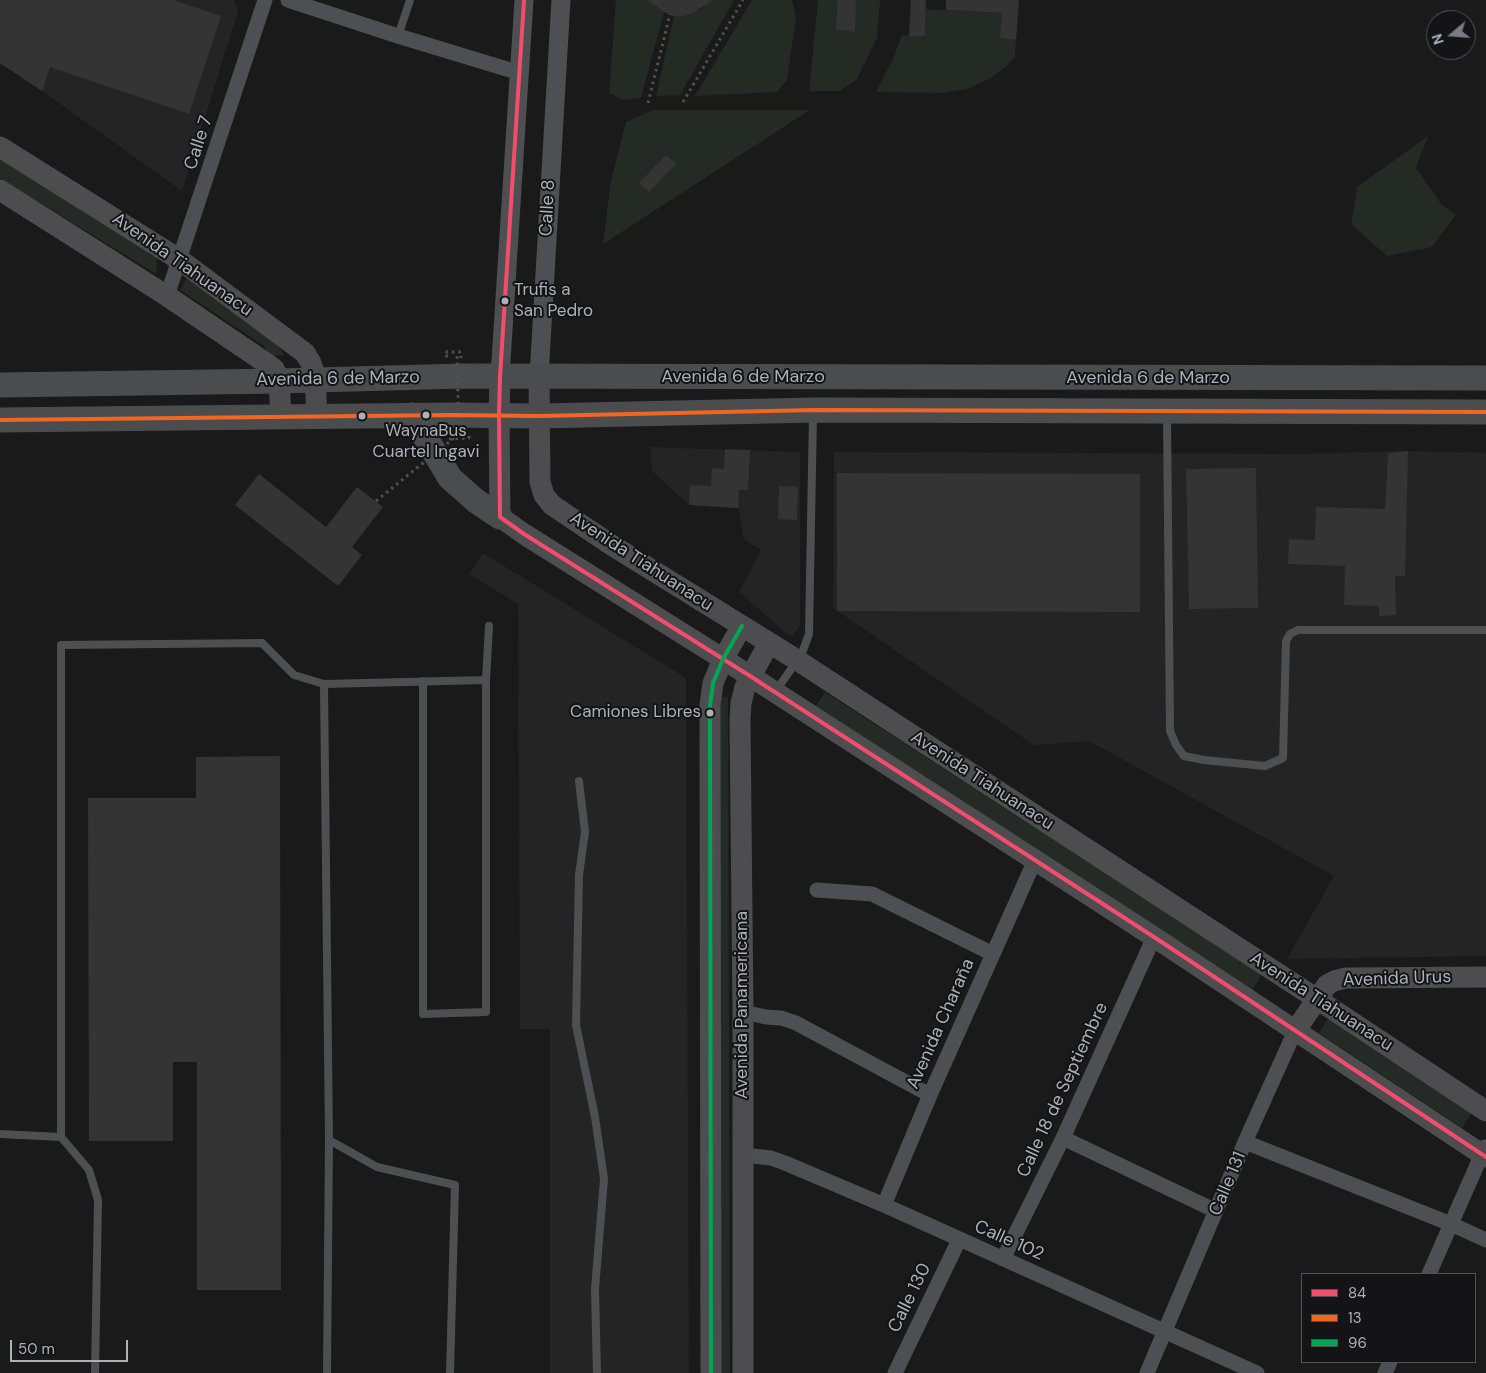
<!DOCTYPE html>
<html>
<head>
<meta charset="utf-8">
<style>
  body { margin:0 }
  #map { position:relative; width:1486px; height:1373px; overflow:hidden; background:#1a1a1a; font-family:"DM Sans",sans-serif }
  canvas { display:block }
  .legend { position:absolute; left:1301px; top:1273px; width:175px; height:90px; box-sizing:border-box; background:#141416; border:1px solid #515257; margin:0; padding:6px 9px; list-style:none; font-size:15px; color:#acb0b9 }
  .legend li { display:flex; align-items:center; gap:10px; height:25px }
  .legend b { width:25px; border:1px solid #515257 }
  .north { position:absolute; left:1426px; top:10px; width:50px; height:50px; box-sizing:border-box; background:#141416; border:1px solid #515257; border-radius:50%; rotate:252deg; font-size:14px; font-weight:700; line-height:20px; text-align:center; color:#acb0b9 }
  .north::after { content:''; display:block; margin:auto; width:18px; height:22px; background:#797c81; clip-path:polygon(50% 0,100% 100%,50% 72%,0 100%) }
  .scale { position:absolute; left:10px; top:1340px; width:118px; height:22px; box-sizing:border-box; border:2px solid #acb0b9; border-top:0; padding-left:6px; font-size:15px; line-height:18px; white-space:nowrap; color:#acb0b9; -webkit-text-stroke:4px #141416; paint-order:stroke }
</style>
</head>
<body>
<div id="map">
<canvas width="1486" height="1373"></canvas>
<ul class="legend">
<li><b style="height:6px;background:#f44d6c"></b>84</li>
<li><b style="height:6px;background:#f26522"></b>13</li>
<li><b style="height:6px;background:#00a651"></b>96</li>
</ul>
<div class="north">N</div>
<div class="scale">50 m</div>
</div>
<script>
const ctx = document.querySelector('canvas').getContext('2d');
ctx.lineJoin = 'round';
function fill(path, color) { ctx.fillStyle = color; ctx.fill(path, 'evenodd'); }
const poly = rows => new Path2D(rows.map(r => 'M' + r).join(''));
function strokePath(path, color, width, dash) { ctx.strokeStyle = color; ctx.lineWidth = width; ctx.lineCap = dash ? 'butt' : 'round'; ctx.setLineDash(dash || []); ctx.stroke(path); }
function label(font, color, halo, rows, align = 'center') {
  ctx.font = font + ' "DM Sans",sans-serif'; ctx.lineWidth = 4; ctx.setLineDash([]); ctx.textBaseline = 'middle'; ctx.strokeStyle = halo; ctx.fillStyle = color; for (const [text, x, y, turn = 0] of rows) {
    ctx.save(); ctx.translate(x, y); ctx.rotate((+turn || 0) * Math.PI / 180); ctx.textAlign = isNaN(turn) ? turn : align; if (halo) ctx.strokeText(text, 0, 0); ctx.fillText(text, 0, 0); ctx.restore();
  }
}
fill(poly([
  [0,0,234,0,238,11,182,191,42,91,0,63],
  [650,447,800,452,800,626,791,637,739,592,761,550,744,539,738,508,689,505,652,471],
  [1408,451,1486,453,1486,956,1287,959,1334,876,1089,741,1034,745,833,608,834,452,1305,454],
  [483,553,686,678,689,1373,550,1373,550,1029,520,1029,518,604,469,574]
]), '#242425');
fill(poly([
  [616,0,651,0,656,7,664,12,641,98,624,100,609,93],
  [708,0,734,0,680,95,656,96,674,16,684,16,693,13,702,8],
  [752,0,792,0,796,18,787,80,777,92,695,96],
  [818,0,837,0,836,30,854,32,856,0,880,0,877,38,857,79,840,91,809,91],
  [926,9,1002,13,1001,38,1016,40,1015,56,1006,67,989,79,967,89,943,93,876,92,892,61,902,35,925,36],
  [653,110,810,110,603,244,611,180,626,122],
  [1428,136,1416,168,1442,205,1456,215,1432,247,1387,256,1351,224,1357,187],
  [0,159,157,256,156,274,0,178],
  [188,276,277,344,284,355,270,356,264,346,180,290],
  [825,692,1262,975,1252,990,815,707],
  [717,697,728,697,730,1373,720,1373],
  [1329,1017,1473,1111,1462,1128,1319,1033]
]), '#242a24');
fill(poly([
  [0,0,173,0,221,16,189,114,50,67,42,91,0,63],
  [647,0,713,0,693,13,684,16,674,16,664,12],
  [837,0,856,0,855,32,836,30],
  [911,0,926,0,925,36,909,36],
  [946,0,1019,0,1016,40,1000,38,1002,13,946,10],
  [666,155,676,164,649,192,639,183],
  [725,449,750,450,748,490,739,490,738,508,689,505,690,485,711,486,712,468,724,469],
  [1408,451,1405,576,1395,576,1396,615,1379,616,1379,606,1344,605,1345,566,1288,564,1289,539,1315,540,1316,507,1385,509,1388,453],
  [1256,468,1258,608,1189,609,1186,469],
  [837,473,1140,474,1140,612,837,611],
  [259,474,326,527,357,487,383,507,352,547,362,555,338,586,235,505],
  [779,486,798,487,797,520,778,519],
  [280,756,281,1290,197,1290,197,1062,173,1062,173,1141,89,1141,88,798,196,798,196,757]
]), '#343435');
strokePath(poly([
  [683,102,743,0],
  [648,103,670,14],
  [448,356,446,356,445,352,461,352,461,358],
  [449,439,469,438,469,435]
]), '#505153', 3, [2.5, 4]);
strokePath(poly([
  [398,36,410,0],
  [1167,415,1170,731,1176,745,1184,756,1204,760,1265,766,1283,758,1286,641,1290,634,1298,630,1486,630],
  [423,681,423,1014,486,1012,486,680,489,626],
  [324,684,329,1140,327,1373],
  [776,691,802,653,809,634,813,414],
  [579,781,585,832,579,875,576,1025,595,1117,604,1179,595,1289,597,1373],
  [0,1134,61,1137],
  [329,1140,377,1167,455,1185,450,1373],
  [95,1373,98,1200,89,1170,61,1137,61,645,262,643,294,675,324,684,486,680]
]), '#4e4f52', 8);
strokePath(poly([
  [288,0,398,36,520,73],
  [167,296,265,0],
  [817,890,872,894,993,954],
  [743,1012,766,1017,781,1018,796,1023,930,1095],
  [1063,1138,1216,1211],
  [1245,1142,1451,1224,1486,1240],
  [742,1155,771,1158,785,1163,884,1205,1257,1373],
  [884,1205,930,1095,1035,860],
  [1003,1259,1063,1138,1154,937],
  [1429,1274,1485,1147],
  [895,1373,959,1240],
  [1147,1373,1245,1142,1295,1031],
  [1385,1373,1390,1362]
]), '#4e4f52', 15);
strokePath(poly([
  [500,377,524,0],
  [539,377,561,0]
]), '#4e4f52', 19);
strokePath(poly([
  [0,147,180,260,305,353,311,363,315,375,317,417],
  [0,190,167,296,266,363,274,369,277,375,279,381,281,417],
  [500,377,499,416,500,517,524,534,750,676,1154,937,1486,1157],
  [539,377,540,482,544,495,552,505,610,544,797,660,1317,999,1486,1111],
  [1295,1031,1327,985,1334,981,1346,978,1486,977],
  [711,1373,710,705,713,683,723,659,742,626],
  [743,1373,743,1012,740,720,741,703,745,687,769,643]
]), '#4d4d50', 21);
strokePath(poly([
  [0,385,279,381,463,376,1486,378],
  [412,415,450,478,476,501,500,517],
  [0,420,451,415,539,416,814,410,1486,412]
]), '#4b4c4e', 25);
strokePath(poly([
  [376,501,459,434,457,356]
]), '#505153', 3, [2.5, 4]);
strokePath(poly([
  [524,0,500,377,499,416,500,517,524,534,750,676,1154,937,1486,1157]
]), '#f44d6c', 4);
strokePath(poly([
  [0,420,451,415,539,416,814,410,1486,412]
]), '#f26522', 4);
strokePath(poly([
  [711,1373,710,705,713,683,723,659,742,626]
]), '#00a651', 4);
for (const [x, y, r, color] of [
  [505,301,4.5,"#acb0b9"],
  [426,415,4.5,"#acb0b9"],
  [362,416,4.5,"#acb0b9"],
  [710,713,4.5,"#acb0b9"]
]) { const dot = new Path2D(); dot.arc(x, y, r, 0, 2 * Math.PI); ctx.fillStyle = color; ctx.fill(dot); strokePath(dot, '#141416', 2); }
label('17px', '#acb0b9', '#141416', [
  ["Trufis a",514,291],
  ["San Pedro",514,312],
  ["WaynaBus",426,432,"center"],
  ["Cuartel Ingavi",426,453,"center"],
  ["Camiones Libres",701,713,"right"]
], 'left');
label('18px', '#acb0b9', '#141416', [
  ["Calle 7",199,143,-72],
  ["Calle 8",548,208,-87],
  ["Avenida Tiahuanacu",182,265,35],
  ["Avenida 6 de Marzo",743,377],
  ["Avenida 6 de Marzo",1148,378],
  ["Avenida 6 de Marzo",338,379,-1],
  ["Avenida Tiahuanacu",641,562,33],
  ["Avenida Tiahuanacu",982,781,33],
  ["Avenida Urus",1397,979,-2],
  ["Avenida Tiahuanacu",1321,1002,33],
  ["Avenida Panamericana",742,1005,-90],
  ["Avenida Charaña",941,1024,-66],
  ["Calle 18 de Septiembre",1063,1090,-65],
  ["Calle 131",1228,1184,-67],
  ["Calle 102",1009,1241,24],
  ["Calle 130",910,1298,-64]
]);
</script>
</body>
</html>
